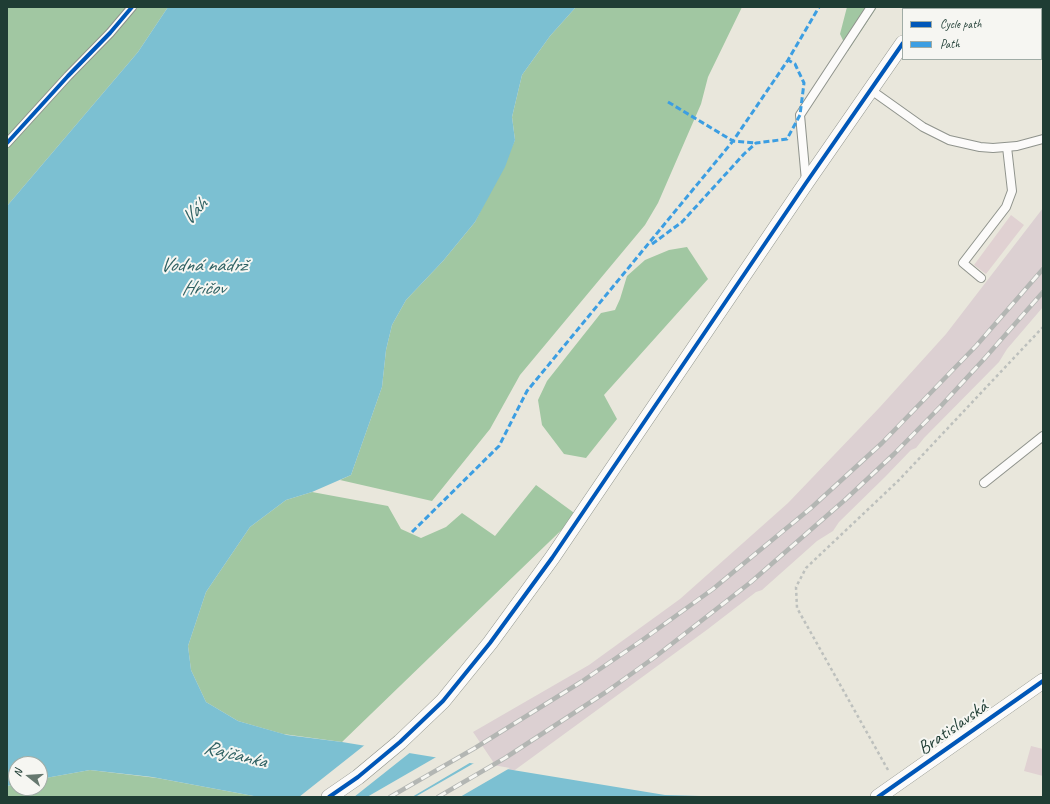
<!DOCTYPE html>
<html>
<head>
<meta charset="utf-8">
<style>
  body { margin:0 }
  #map { position:relative; width:1050px; height:804px; overflow:hidden; background:#e9e7dc; font-family:Caveat,sans-serif }
  canvas { display:block }
  .frame { position:absolute; inset:0; border:8px solid #1f3d34; pointer-events:none }
  .legend { position:absolute; left:902px; top:8px; width:140px; height:52px; box-sizing:border-box; background:#f6f6f2; border:1px solid #a0aca6; margin:0; padding:5px 7px; list-style:none; font-size:12px; color:#1f3d34 }
  .legend li { display:flex; align-items:center; gap:8px; height:20px }
  .legend b { width:20px; border:1px solid #a0aca6 }
  .north { position:absolute; left:8px; top:756px; width:40px; height:40px; box-sizing:border-box; background:#f6f6f2; border:1px solid #a0aca6; border-radius:50%; rotate:287deg; font-size:11px; font-weight:700; line-height:16px; text-align:center; color:#1f3d34 }
  .north::after { content:''; display:block; margin:auto; width:14px; height:18px; background:#66786f; clip-path:polygon(50% 0,100% 100%,50% 72%,0 100%) }
</style>
</head>
<body>
<div id="map">
<canvas width="1050" height="804"></canvas>
<div class="frame"></div>
<ul class="legend">
<li><b style="height:5px;background:#0057b8"></b>Cycle path</li>
<li><b style="height:5px;background:#3c9ee2"></b>Path</li>
</ul>
<div class="north">N</div>
</div>
<script>
const ctx = document.querySelector('canvas').getContext('2d');
ctx.lineJoin = 'round';
function fill(path, color) { ctx.fillStyle = color; ctx.fill(path, 'evenodd'); }
const poly = rows => new Path2D(rows.map(r => 'M' + r).join(''));
function strokePath(path, color, width, dash) { ctx.strokeStyle = color; ctx.lineWidth = width; ctx.lineCap = dash ? 'butt' : 'round'; ctx.setLineDash(dash || []); ctx.stroke(path); }
function label(font, color, halo, rows, align = 'center') {
  ctx.font = font + ' Caveat,sans-serif'; ctx.lineWidth = 4; ctx.setLineDash([]); ctx.textBaseline = 'middle'; ctx.strokeStyle = halo; ctx.fillStyle = color; for (const [text, x, y, turn = 0] of rows) {
    ctx.save(); ctx.translate(x, y); ctx.rotate((+turn || 0) * Math.PI / 180); ctx.textAlign = isNaN(turn) ? turn : align; if (halo) ctx.strokeText(text, 0, 0); ctx.fillText(text, 0, 0); ctx.restore();
  }
}
fill(poly([
  [1043,208,1043,307,1007,349,999,362,924,438,916,448,911,450,885,477,839,522,833,531,817,541,762,590,756,592,708,629,504,778,473,732,589,665,680,599,788,503,880,407,946,334]
]), '#dcd0d2');
fill(poly([
  [7,7,168,7,138,52,7,206],
  [576,7,742,7,708,77,701,104,658,203,645,225,520,375,490,429,432,501,340,480,351,475,382,387,386,350,392,325,406,300,443,261,475,222,515,140,512,117,522,75,550,36],
  [847,7,877,7,848,51,840,34],
  [687,247,708,279,604,395,617,419,586,458,564,454,542,425,538,400,547,381,601,313,615,310,620,299,627,276,645,260,669,250],
  [536,485,577,515,342,742,283,734,238,721,206,702,191,670,188,646,206,592,250,527,286,500,312,492,388,506,401,529,421,538,446,527,462,513,495,536],
  [90,770,157,778,259,797,7,797,7,786,16,784,16,788,40,788,40,779]
]), '#a1c7a2');
fill(poly([
  [168,7,576,7,550,36,522,75,512,117,515,140,505,167,475,222,443,261,406,300,392,325,386,350,382,387,351,475,312,492,286,500,250,527,206,592,188,646,191,670,206,702,238,721,287,735,342,742,665,795,736,797,259,797,152,777,90,770,40,779,40,764,16,764,16,784,7,786,7,206,138,52]
]), '#7cc0d2');
fill(poly([
  [366,744,412,751,354,797,299,797],
  [438,756,473,761,412,797,367,797],
  [476,762,510,768,460,797,415,797]
]), '#e9e7dc');
fill(poly([
  [1011,215,1024,225,986,274,974,265],
  [1031,746,1043,749,1043,776,1024,771]
]), '#e0d1d2');
const service = poly([
  [871,90,923,127,949,140,980,147,993,148,1017,146,1043,139],
  [7,143,68,76,110,33,132,7],
  [806,181,800,115,871,7],
  [981,278,963,263,1006,207,1012,191,1007,147],
  [984,483,1043,436]
]);
const minor = poly([
  [926,9,928,7],
  [329,797,358,777,400,742,443,701,490,643,552,558,806,183,903,43],
  [878,797,1043,681]
]);
strokePath(service, '#8f938c', 10);
strokePath(minor, '#8f938c', 16);
strokePath(poly([
  [888,770,797,608,796,587,806,568,899,480,1043,327]
]), '#bdc0bd', 2.5, [3, 3]);
strokePath(service, '#fcfbfa', 8);
strokePath(minor, '#fcfbfa', 15);
const rail = poly([
  [390,797,475,748,581,682,641,641,713,589,737,569,811,508,882,443,976,346,1043,269],
  [438,797,505,758,606,692,655,657,751,582,846,499,894,454,940,407,985,358,1043,292]
]);
strokePath(rail, '#b3b6b3', 4.5);
strokePath(rail, '#f6f6f2', 3, [9]);
strokePath(poly([
  [668,102,733,141,756,143],
  [652,244,682,222,744,154,756,143,787,139,800,115,804,83,795,64,788,60],
  [412,532,499,446,527,391,733,141,788,60,819,7]
]), '#3c9ee2', 3, [6, 3]);
strokePath(poly([
  [7,143,68,76,110,33,132,7],
  [329,797,358,777,400,742,443,701,490,643,552,558,806,183,903,43],
  [878,797,1043,681]
]), '#0057b8', 4);
label('19px', '#1f3d34', '#f6f6f2', [
  ["Bratislavská",953,728,-35]
]);
label('italic 20px', '#2d6062', '#f6f6f2', [
  ["Váh",195,212,-47],
  ["Vodná nádrž",203,266],
  ["Hričov",203,289],
  ["Rajčanka",235,755,14]
]);
</script>
</body>
</html>
